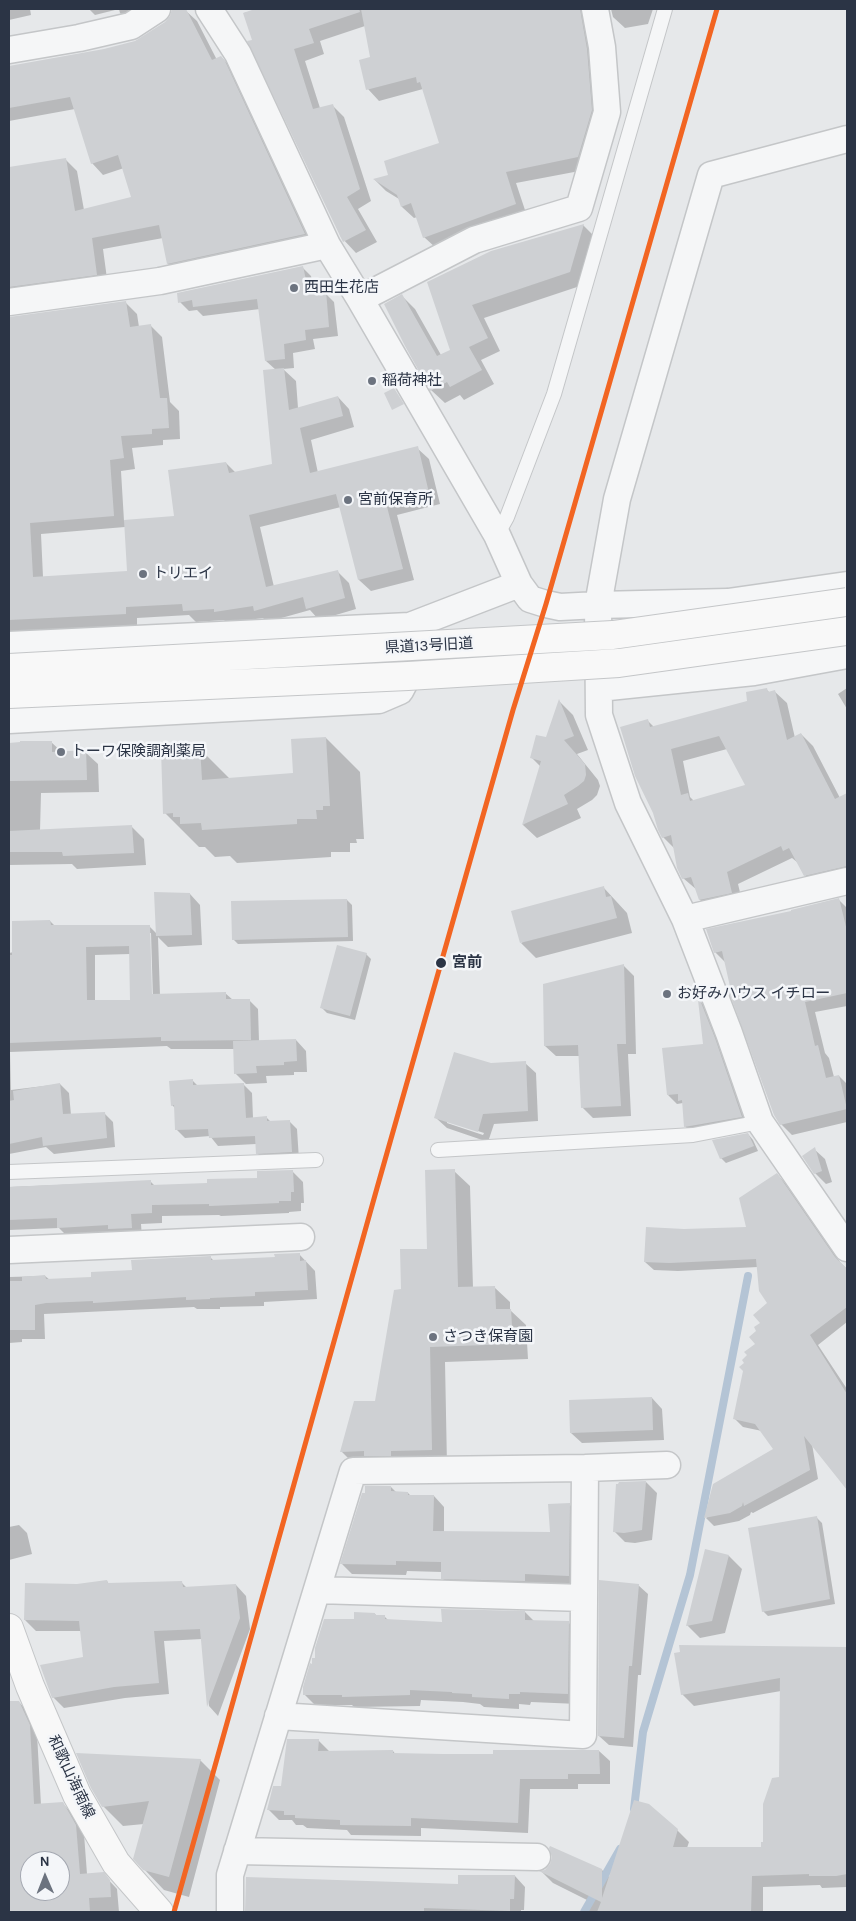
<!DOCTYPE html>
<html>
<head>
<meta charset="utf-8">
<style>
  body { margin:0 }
  #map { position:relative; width:856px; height:1921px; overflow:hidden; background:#e6e8ea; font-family:Karla,sans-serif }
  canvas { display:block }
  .frame { position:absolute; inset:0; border:10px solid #2b3445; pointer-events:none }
  .north { position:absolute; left:20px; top:1851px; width:50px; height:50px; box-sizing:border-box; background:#f4f6f9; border:1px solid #a4a8b1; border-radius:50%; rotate:359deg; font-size:14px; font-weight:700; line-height:20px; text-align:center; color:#2b3445 }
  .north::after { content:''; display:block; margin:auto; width:18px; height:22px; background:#6c737f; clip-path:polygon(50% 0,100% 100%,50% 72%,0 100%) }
</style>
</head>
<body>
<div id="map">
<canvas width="856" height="1921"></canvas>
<div class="frame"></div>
<div class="north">N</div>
</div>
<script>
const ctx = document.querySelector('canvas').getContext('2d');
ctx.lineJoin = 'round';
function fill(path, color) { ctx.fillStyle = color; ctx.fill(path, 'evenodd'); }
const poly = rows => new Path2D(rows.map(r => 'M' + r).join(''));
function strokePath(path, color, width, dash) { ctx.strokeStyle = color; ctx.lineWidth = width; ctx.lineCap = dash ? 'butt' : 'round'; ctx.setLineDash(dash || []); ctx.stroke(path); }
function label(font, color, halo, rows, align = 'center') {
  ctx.font = font + ' Karla,"Noto Sans JP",sans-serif'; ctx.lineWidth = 5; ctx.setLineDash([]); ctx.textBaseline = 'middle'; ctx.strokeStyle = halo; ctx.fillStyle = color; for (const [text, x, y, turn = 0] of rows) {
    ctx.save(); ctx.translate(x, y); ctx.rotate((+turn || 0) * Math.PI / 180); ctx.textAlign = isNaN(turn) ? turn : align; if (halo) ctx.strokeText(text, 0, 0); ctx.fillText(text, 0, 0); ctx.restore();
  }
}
fill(poly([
  [9,9,30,9,31,15,9,20],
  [89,9,150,9,133,26,120,13,119,9,95,15],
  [260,9,598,9,598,61,590,169,516,183,527,216,436,248,424,237,417,217,414,218,402,207,399,199,386,191,375,180,389,176,440,144,423,89,379,101,368,89,371,58,365,26,320,41,324,54,305,61,320,108,332,105,344,117,371,201,358,209,377,242,356,253,341,237,253,40,244,13],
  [611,9,653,9,648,24,625,28,613,17],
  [185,10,197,21,217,60,221,57,233,69,316,246,180,275,168,264,163,238,103,249,108,286,9,305,9,169,65,159,77,171,84,210,132,198,124,168,103,175,92,163,75,109,9,121,9,67,104,50,135,42],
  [583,225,596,238,583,285,484,318,500,351,481,360,494,384,464,400,460,395,445,403,431,390,402,296,415,309,441,355,452,351,428,283],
  [302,267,311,276,315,294,325,293,334,302,338,336,313,339,315,349,293,353,294,368,283,369,296,381,298,408,338,397,349,409,354,427,311,440,318,473,417,448,429,459,440,504,397,515,414,580,371,591,359,580,341,507,260,527,274,587,337,571,349,583,356,609,319,620,310,610,267,622,263,618,227,623,224,620,196,622,189,615,137,618,137,625,10,633,9,631,9,318,125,302,137,314,139,327,150,325,162,337,170,402,179,411,180,439,163,440,163,445,132,448,135,469,121,471,124,521,175,517,226,463,236,473,273,465,276,370,266,361,260,309,203,316,197,310,189,311,180,302],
  [125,527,129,572,43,577,41,534],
  [847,688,847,709,838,694],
  [766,689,770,693,774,691,787,703,795,738,801,734,813,746,840,798,847,795,847,880,817,887,805,875,797,862,792,858,738,884,743,905,712,912,700,900,697,890,683,878,674,848,663,837,647,720,654,727,749,702],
  [727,749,747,786,694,801,690,797,683,761],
  [560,702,573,715,588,750,577,754,598,780,600,786,597,795,592,800,577,809,581,818,537,838,523,825,541,767,532,758,547,739],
  [326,738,360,772,364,839,356,839,357,843,350,843,350,852,331,852,331,857,237,863,230,856,215,857,205,847,199,847,165,813,199,748,230,779,294,775],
  [51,742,62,752,85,752,98,764,99,792,41,793,40,831,131,826,144,839,146,865,77,869,72,864,9,865,9,744],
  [604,888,627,913,632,933,536,958,521,943],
  [190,894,200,905,202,945,168,947,158,937,160,995,225,993,233,1000,249,1000,258,1009,259,1041,296,1040,306,1051,307,1072,294,1072,294,1075,266,1076,267,1083,246,1084,235,1073,234,1049,171,1049,167,1046,10,1052,11,1090,60,1084,69,1093,71,1115,104,1113,113,1122,115,1147,54,1154,46,1147,9,1154,9,953,14,952,50,921,55,926,149,926,157,934],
  [149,933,151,933,153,1000,151,1000],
  [130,954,131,1001,95,1001,95,955],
  [347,900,352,905,353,941,238,944,233,939],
  [839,900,847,908,847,1006,815,1012,825,1053,829,1058,834,1077,839,1076,847,1084,847,1122,792,1135,781,1124,733,992,726,963,715,952,792,912],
  [366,954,371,959,355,1020,327,1013,322,1008],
  [624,966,634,976,636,1054,628,1054,631,1116,593,1118,582,1107,580,1056,556,1056,545,1046],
  [700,1001,709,1010,751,1126,694,1136,685,1126,683,1103,677,1104,668,1095,704,1045],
  [525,1063,536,1073,538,1121,494,1124,488,1142,447,1128,436,1118,491,1064],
  [447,1121,484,1133,483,1135,447,1123],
  [193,1081,198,1086,244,1085,252,1093,253,1118,266,1117,271,1122,289,1121,297,1129,299,1160,265,1161,257,1153,256,1144,218,1146,210,1136,185,1138,177,1130,176,1109,172,1105],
  [748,1134,753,1140,758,1151,726,1163,721,1158],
  [814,1149,825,1159,832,1182,826,1184,815,1173],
  [292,1171,303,1182,304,1203,301,1203,301,1211,289,1212,289,1213,221,1216,219,1215,162,1216,162,1223,141,1224,142,1238,69,1238,59,1228,9,1230,9,1187,150,1181,155,1186,208,1184,258,1179],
  [454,1171,470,1186,473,1288,494,1287,510,1302,510,1310,526,1325,528,1359,445,1362,447,1465,357,1467,341,1451,376,1402,402,1290,429,1250],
  [777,1174,785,1183,840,1262,847,1269,847,1322,818,1345,847,1389,847,1488,812,1444,818,1479,753,1513,751,1512,750,1515,739,1521,714,1526,706,1518,775,1450,762,1431,743,1427,734,1418,756,1344,758,1332,769,1303,758,1267,678,1271,654,1270,645,1262,684,1230,748,1228],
  [299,1254,315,1271,317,1299,264,1302,264,1306,220,1307,220,1309,197,1309,194,1307,44,1314,45,1339,22,1339,22,1342,9,1343,9,1277,45,1276,50,1280,93,1278,210,1257,214,1261,276,1259],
  [652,1398,662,1409,664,1440,582,1443,571,1433],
  [646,1482,657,1493,652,1540,635,1543,625,1542,614,1531],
  [391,1487,396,1492,408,1493,411,1496,434,1496,444,1507,444,1532,551,1534,569,1504,580,1515,579,1587,453,1589,442,1578,442,1572,407,1571,406,1575,352,1574,342,1564],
  [817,1518,822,1523,835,1604,768,1616,763,1611],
  [19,1525,27,1533,32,1554,9,1560,9,1527],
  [706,1551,729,1556,742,1569,725,1633,700,1638,687,1625],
  [107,1581,109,1584,182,1583,187,1588,236,1585,246,1596,250,1629,218,1716,209,1706,202,1639,164,1641,169,1694,125,1698,64,1708,53,1697,84,1658,81,1631,36,1631,25,1620,77,1585],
  [638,1585,648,1594,641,1675,638,1675,633,1747,609,1745,599,1736],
  [525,1612,534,1621,568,1622,579,1633,578,1704,531,1702,530,1705,519,1704,519,1709,484,1707,480,1704,463,1702,421,1700,420,1706,354,1707,352,1705,315,1705,304,1694,316,1659,355,1621,375,1614,377,1616,385,1617,389,1621,443,1624],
  [803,1649,847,1649,847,1887,822,1888,820,1885,763,1887,763,1912,584,1912,589,1901,553,1883,542,1872,602,1870,610,1878,677,1830,689,1842,687,1848,762,1849,781,1778,781,1691,694,1706,682,1694],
  [19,1702,27,1711,37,1734,41,1805,63,1804,71,1812,84,1834,87,1874,103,1874,117,1889,119,1912,9,1912,9,1714],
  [30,1861,60,1861,60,1891,30,1891],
  [318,1740,329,1751,393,1751,396,1755,443,1756,599,1751,610,1761,610,1784,578,1784,578,1789,530,1789,528,1833,421,1828,421,1836,351,1835,347,1830,307,1828,303,1825,296,1825,292,1820,279,1820,268,1809,282,1787],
  [200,1760,220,1780,189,1897,164,1890,144,1869,144,1824,123,1826,103,1806],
  [515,1876,525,1887,524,1910,521,1910,521,1912,248,1912,246,1910,459,1885]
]), '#0003');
strokePath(poly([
  [634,1809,643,1732,690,1575,748,1276],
  [584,1912,620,1849]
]), '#b4c4d5', 8);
fill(poly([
  [172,9,186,9,212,60,221,56,225,61,305,234,167,264,159,225,92,238,97,275,9,287,9,167,66,158,75,211,131,197,118,155,91,164,70,97,9,108,9,66,104,49,135,41,165,22,170,16],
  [255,9,359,9,360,12,309,29,314,43,294,49,313,109,333,104,360,189,347,197,366,230,343,242,247,41,252,40,243,13],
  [361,9,580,9,587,49,592,110,578,157,506,172,516,204,423,238,411,203,401,207,397,195,373,179,388,175,384,161,439,143,420,82,417,83,416,77,366,90,359,60,370,57],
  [584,224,570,272,472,305,488,338,469,347,482,370,450,387,447,382,430,391,405,346,384,304,402,294,437,356,450,350,427,282,491,251],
  [303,266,309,294,326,291,329,327,305,330,306,340,284,344,285,359,265,361,257,299,193,307,192,300,178,303,177,293],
  [126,301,130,327,151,324,160,398,167,398,169,428,152,429,152,434,121,436,124,458,110,460,114,516,30,523,33,577,127,571,124,520,174,516,168,470,226,462,229,473,272,464,263,370,284,368,289,410,338,396,343,416,300,428,310,473,418,446,429,493,386,503,403,569,358,580,336,494,249,515,266,587,338,570,345,598,306,609,303,597,254,611,253,606,214,612,214,609,183,611,182,604,126,607,126,614,9,620,9,317],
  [394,388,404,404,392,410,384,393],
  [767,688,768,692,775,690,787,740,801,733,835,799,847,793,847,866,804,876,789,848,783,851,781,846,727,872,732,893,699,900,691,877,682,879,677,868,671,835,662,838,658,830,653,813,635,776,620,727,648,719,650,727,747,701,746,692],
  [719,736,745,785,690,801,688,793,681,795,671,749],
  [559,699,574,736,564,740,585,764,586,775,584,781,578,786,564,795,568,804,522,825,541,761,530,758,536,735,546,737],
  [326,737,330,806,323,806,323,810,316,810,317,819,297,819,297,824,202,830,201,823,180,824,180,817,173,817,173,813,163,814,161,749,200,747,202,780,293,773,291,739],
  [20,741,52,741,52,752,86,750,87,780,9,781,9,743,20,742],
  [132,825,134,853,63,856,62,852,9,852,9,831],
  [604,886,606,897,611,896,617,918,520,943,511,911],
  [154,892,190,893,192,935,156,936],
  [839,898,847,931,847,993,805,1002,815,1046,818,1045,826,1078,839,1075,847,1109,780,1125,774,1115,729,992,731,991,722,951,714,953,706,929,791,911,791,910],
  [347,899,348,937,232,940,231,901],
  [50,920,51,925,150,925,152,994,226,992,226,999,250,999,251,1040,161,1041,161,1037,9,1043,9,955,12,955,12,921],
  [129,946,130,1000,87,1000,86,947],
  [337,945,367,953,350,1016,320,1008],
  [624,964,626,1044,617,1044,621,1106,581,1108,578,1045,544,1046,543,984],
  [698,1000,700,1000,715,1038,742,1117,684,1127,682,1100,678,1101,678,1094,667,1095,662,1048,703,1044],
  [296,1039,297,1061,284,1062,284,1065,256,1066,257,1073,234,1074,233,1041],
  [454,1052,491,1063,526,1061,528,1111,483,1114,478,1132,434,1118],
  [193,1079,193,1085,244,1083,246,1118,267,1116,267,1121,290,1120,292,1152,256,1154,255,1136,209,1138,208,1129,175,1130,174,1105,171,1106,169,1081],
  [60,1083,63,1114,105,1112,107,1138,43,1146,42,1137,9,1144,9,1101,14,1100,13,1091],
  [748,1133,754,1146,720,1159,712,1140],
  [815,1147,822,1171,814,1174,802,1156],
  [455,1169,458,1287,495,1286,496,1309,511,1309,513,1344,430,1347,432,1450,391,1451,391,1456,364,1456,364,1451,340,1452,354,1401,375,1401,394,1290,401,1289,400,1249,427,1249,425,1170],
  [293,1170,294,1192,291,1192,291,1201,279,1201,279,1203,209,1206,209,1204,152,1205,152,1213,131,1214,132,1228,108,1229,108,1225,57,1228,57,1218,9,1220,9,1187,151,1180,151,1185,207,1183,207,1179,257,1178,257,1171],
  [777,1173,835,1257,847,1269,847,1307,810,1335,847,1394,847,1490,804,1436,810,1470,744,1506,743,1502,742,1506,730,1513,704,1518,713,1484,773,1449,755,1424,733,1419,743,1371,739,1367,744,1363,742,1360,747,1355,744,1352,755,1344,749,1337,756,1331,754,1327,760,1323,753,1315,767,1303,759,1291,756,1259,669,1263,644,1262,646,1227,684,1229,746,1227,739,1198],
  [300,1253,300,1261,306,1260,308,1290,255,1292,255,1296,210,1298,210,1299,186,1300,186,1297,93,1303,93,1301,46,1303,35,1305,35,1330,9,1330,9,1281,22,1281,22,1277,45,1275,46,1279,91,1277,91,1272,132,1270,131,1260,211,1256,211,1260,275,1257,274,1254],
  [652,1397,653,1430,570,1433,569,1400],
  [646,1481,642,1530,624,1533,613,1532,616,1484,618,1484,619,1482],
  [365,1486,391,1486,391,1491,408,1492,408,1495,434,1495,433,1531,550,1532,548,1504,570,1503,569,1576,525,1574,525,1581,441,1579,441,1562,396,1561,396,1565,340,1564,362,1493,365,1493],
  [817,1516,830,1599,762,1612,748,1528],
  [705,1549,729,1555,712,1621,686,1626],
  [107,1580,108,1583,182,1581,183,1587,236,1584,240,1618,207,1707,200,1629,154,1631,159,1683,114,1687,52,1698,40,1665,83,1657,79,1621,24,1620,25,1583,77,1584],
  [599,1580,639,1584,632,1666,629,1666,624,1738,598,1736],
  [441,1609,525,1611,525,1620,569,1621,568,1694,520,1692,520,1694,509,1694,509,1699,472,1697,472,1694,452,1693,452,1692,410,1690,410,1695,342,1697,342,1695,303,1695,303,1687,310,1663,312,1664,312,1658,315,1658,315,1648,324,1619,354,1619,354,1612,375,1613,375,1615,385,1615,385,1619,442,1622],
  [679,1645,847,1647,847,1874,836,1876,809,1876,809,1874,752,1876,751,1912,597,1912,601,1902,539,1871,545,1870,550,1864,552,1857,549,1848,550,1846,602,1869,602,1898,634,1800,649,1804,678,1829,673,1847,761,1847,761,1842,763,1842,763,1804,772,1778,779,1777,780,1678,681,1695,674,1653,680,1652],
  [9,1701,19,1701,30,1725,34,1804,63,1802,76,1825,80,1874,104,1872,110,1880,111,1897,89,1898,90,1912,9,1912],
  [30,1861,60,1861,60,1891,30,1891],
  [287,1739,319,1739,318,1751,393,1750,393,1753,443,1754,493,1754,493,1750,599,1750,600,1774,568,1774,568,1779,520,1779,518,1823,411,1818,411,1826,340,1825,340,1820,295,1818,295,1815,284,1815,284,1811,267,1810,273,1786,281,1786],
  [76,1753,201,1759,169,1877,143,1870,133,1859,149,1801,102,1807,91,1788],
  [458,1875,515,1875,514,1899,510,1899,510,1911,424,1908,424,1912,245,1911,246,1877,458,1884]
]), '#ced0d3');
const lane = poly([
  [497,535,507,517,554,394,665,9],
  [438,1150,693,1135,760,1122],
  [9,1172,316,1160]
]);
const street = poly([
  [209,9,238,54,327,245,360,299,497,535,519,584,530,599,546,604,560,607,598,605,599,715,628,803,685,919,729,1033,760,1122,847,1248],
  [9,50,79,38,131,26,157,9],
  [847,139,711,175,617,499,598,605,728,602,847,585],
  [360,299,474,240,579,208,607,112,602,47,595,9],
  [9,302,160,281,327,245],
  [9,645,410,626,519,584],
  [599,688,754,672,847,655],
  [9,720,379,700,400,691,411,670,410,626],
  [685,919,847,881],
  [9,1250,301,1237],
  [317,1590,584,1598],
  [278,1716,583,1735,585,1468],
  [237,1851,537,1857],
  [230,1912,230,1875,353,1471,585,1468,667,1465]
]);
const secondary = poly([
  [9,1628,30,1686,77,1795,116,1863,159,1912]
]);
strokePath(lane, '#c4c6c8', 16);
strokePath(street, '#c4c6c8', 29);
strokePath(secondary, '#c4c6c8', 30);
strokePath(lane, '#f5f6f7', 14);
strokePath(street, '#f5f6f7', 26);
strokePath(secondary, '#f8f8f8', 28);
const secondaryBridge = poly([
  [9,668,613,635,847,602],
  [9,694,408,676,619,663,847,631]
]);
strokePath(secondaryBridge, '#c4c6c8', 30, []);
strokePath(secondaryBridge, '#f8f8f8', 28);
strokePath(poly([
  [174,1912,377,1188,513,710,546,604,717,9]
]), '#f26522', 5);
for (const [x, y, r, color] of [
  [294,288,5,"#6c737f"],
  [372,381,5,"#6c737f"],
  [348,500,5,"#6c737f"],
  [143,574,5,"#6c737f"],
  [61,752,5,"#6c737f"],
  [441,963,6,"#2b3445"],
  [667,994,5,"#6c737f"],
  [433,1337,5,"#6c737f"]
]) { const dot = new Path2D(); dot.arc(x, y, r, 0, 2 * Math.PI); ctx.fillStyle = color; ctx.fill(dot); strokePath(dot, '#f4f6f9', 2); }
label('15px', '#2b3445', '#f4f6f9', [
  ["西田生花店",304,288],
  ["稲荷神社",382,381],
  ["宮前保育所",358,500],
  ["トリエイ",153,574],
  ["トーワ保険調剤薬局",71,752],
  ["お好みハウス イチロー",677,994],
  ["さつき保育園",443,1337]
], 'left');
label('15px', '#2b3445', '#f4f6f9', [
  ["県道13号旧道",429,646,-3],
  ["和歌山海南線",71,1777,65]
]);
label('bold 15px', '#2b3445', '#f4f6f9', [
  ["宮前",452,963]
], 'left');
</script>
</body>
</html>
